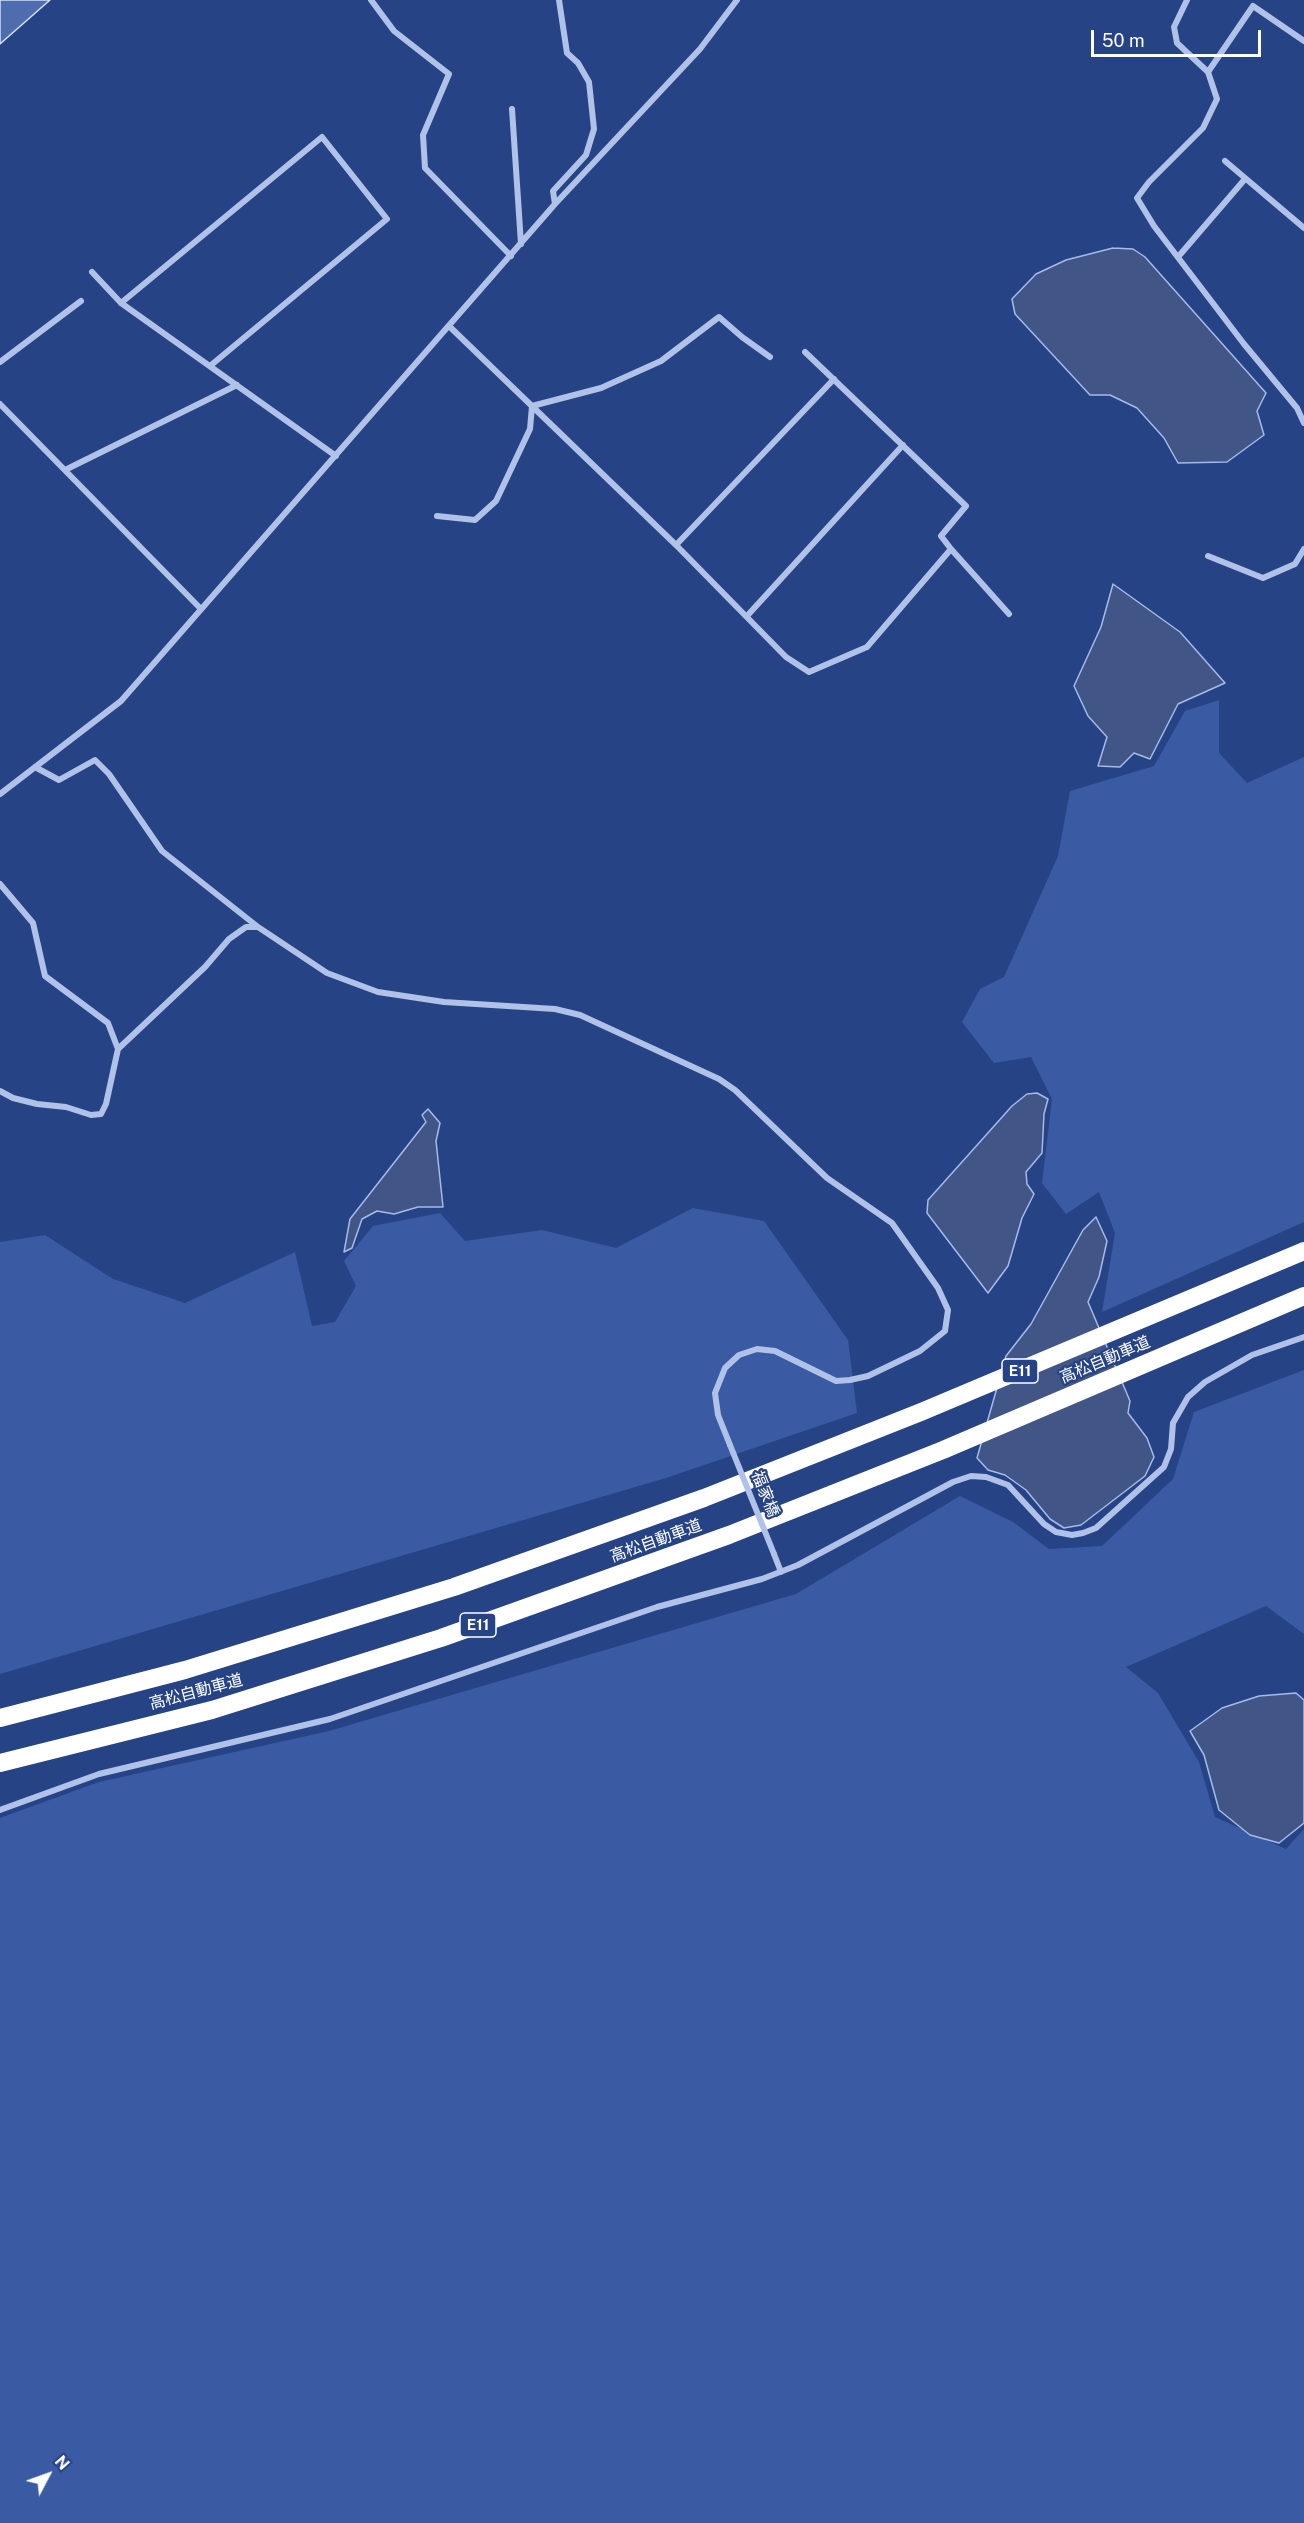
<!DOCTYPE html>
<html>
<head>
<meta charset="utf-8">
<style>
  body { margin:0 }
  #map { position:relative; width:1304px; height:2523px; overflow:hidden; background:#264386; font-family:"Public Sans",sans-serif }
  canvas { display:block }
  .north { position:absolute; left:18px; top:2445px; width:60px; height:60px; -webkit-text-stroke:4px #264386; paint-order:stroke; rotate:49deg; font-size:16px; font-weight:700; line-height:24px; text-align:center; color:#fff }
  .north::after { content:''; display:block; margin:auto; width:21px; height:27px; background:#fff; clip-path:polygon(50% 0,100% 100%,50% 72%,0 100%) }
  .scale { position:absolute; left:1091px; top:30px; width:170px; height:27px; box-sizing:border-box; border:3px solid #fff; border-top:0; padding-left:8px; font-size:18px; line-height:21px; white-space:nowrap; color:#fff; -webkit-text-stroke:4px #264386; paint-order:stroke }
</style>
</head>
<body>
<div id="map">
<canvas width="1304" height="2523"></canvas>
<div class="north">N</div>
<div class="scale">50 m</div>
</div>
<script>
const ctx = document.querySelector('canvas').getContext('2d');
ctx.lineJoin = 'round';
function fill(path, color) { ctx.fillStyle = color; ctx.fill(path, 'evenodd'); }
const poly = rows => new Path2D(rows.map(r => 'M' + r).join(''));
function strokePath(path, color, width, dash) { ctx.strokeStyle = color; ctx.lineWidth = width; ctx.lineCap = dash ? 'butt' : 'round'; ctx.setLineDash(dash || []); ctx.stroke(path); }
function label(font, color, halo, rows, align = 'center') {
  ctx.font = font + ' "Public Sans","Noto Sans JP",sans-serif'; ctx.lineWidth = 4.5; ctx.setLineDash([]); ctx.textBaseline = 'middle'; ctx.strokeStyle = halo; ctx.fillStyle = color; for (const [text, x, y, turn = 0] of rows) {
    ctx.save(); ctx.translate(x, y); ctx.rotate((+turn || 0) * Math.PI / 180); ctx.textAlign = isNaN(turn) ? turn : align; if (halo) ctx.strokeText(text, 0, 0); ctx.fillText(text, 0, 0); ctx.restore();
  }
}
fill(poly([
  [1219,700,1219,753,1247,783,1304,757,1304,1222,1102,1312,1115,1233,1099,1192,1066,1214,1042,1183,1052,1099,1031,1057,994,1063,962,1022,980,989,1004,977,1058,856,1070,791,1154,766,1185,711],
  [693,1208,764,1221,848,1340,857,1413,666,1478,0,1674,0,1242,45,1235,113,1279,185,1303,295,1252,312,1326,335,1322,356,1286,344,1261,373,1226,440,1213,465,1241,542,1230,616,1248],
  [1304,1370,1304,1634,1266,1606,1126,1667,1158,1693,1199,1762,1215,1817,1286,1849,1304,1829,1304,2523,0,2523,0,1818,99,1782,329,1731,796,1594,960,1496,1013,1522,1049,1549,1102,1546,1173,1479,1194,1412]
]), '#3a5ba3');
const water = poly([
  [1113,248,1133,249,1145,257,1266,393,1257,411,1264,435,1227,462,1178,463,1164,438,1137,408,1110,395,1090,395,1015,314,1012,299,1036,274,1066,260,1113,248],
  [1113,584,1180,632,1225,683,1178,704,1150,759,1134,753,1120,767,1098,766,1107,737,1088,716,1074,686,1101,627,1113,584],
  [1037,1093,1048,1099,1044,1114,1042,1153,1026,1172,1027,1184,1034,1194,1022,1218,1008,1266,988,1293,927,1213,928,1200,1012,1106,1027,1094,1037,1093],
  [428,1109,440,1123,436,1141,443,1207,418,1207,394,1214,377,1211,362,1219,352,1248,344,1252,350,1219,426,1122,422,1115,428,1109],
  [1096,1217,1107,1241,1099,1277,1088,1302,1130,1401,1128,1413,1147,1438,1154,1457,1145,1476,1081,1525,1064,1528,1050,1519,1026,1490,1005,1475,988,1470,977,1458,1006,1356,1031,1324,1083,1230,1096,1217],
  [1296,1693,1304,1700,1304,1823,1279,1843,1250,1835,1219,1810,1204,1755,1190,1731,1222,1708,1259,1696,1296,1693]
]);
fill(water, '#415687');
strokePath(water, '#a5bbe9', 1.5);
const building = poly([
  [0,0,50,0,0,44,0,0]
]);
fill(building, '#4e6cae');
strokePath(building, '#d4dff6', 1.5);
strokePath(poly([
  [371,0,394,31,449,74,423,135,425,168,511,256],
  [1187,0,1174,27,1177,43,1208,72,1217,99,1203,128,1149,182,1137,198,1154,226,1244,344,1297,408,1304,423],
  [1208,72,1253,6,1304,41],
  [512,109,521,244],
  [1225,161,1304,228],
  [555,204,553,191,586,155,594,129,589,82,578,63,567,53,559,0],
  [1178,257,1245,179],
  [92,272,121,303,336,456],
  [121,303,322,137,387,219,210,366],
  [450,327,676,545,786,657,809,672,867,647,951,549,941,536,966,506,805,352],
  [0,362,81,301],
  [0,404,200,608],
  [65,470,237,385],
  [437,516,475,520,496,501,530,429,532,406,601,388,661,361,719,317,742,337,770,357],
  [676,545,834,379],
  [951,549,1009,614],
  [1208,556,1263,578,1295,564,1304,549],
  [747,616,903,445],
  [35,767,59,780,95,760,109,774,162,851,258,927],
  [0,794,121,701,555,204,700,49,737,0],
  [0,884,33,923,45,976,108,1023,118,1049],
  [0,1091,13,1098,37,1104,66,1107,91,1115,101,1114,106,1104,118,1049,205,967,229,939,246,927,258,927,327,973,378,992,444,1002,555,1009,580,1015,719,1079,735,1090,827,1178,892,1223,938,1288,948,1310,945,1331,920,1351,868,1376,850,1380,836,1381,775,1351,757,1349,739,1355,725,1368,715,1393,718,1415,730,1445],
  [774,1554,781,1572],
  [0,1810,99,1774,330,1719,657,1607,762,1579,798,1565,953,1482,971,1476,986,1477,1008,1485,1044,1524,1056,1532,1072,1535,1083,1533,1096,1528,1164,1467,1171,1449,1173,1423,1188,1397,1205,1382,1252,1355,1304,1337]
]), '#b0c2e8', 6);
strokePath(poly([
  [0,1718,185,1670,454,1587,704,1498,921,1412,1304,1251],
  [0,1763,212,1710,441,1638,729,1535,943,1450,1304,1296]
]), '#fff', 18);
strokePath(poly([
  [730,1445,774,1554]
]), '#b0c2e8', 6);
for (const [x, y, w] of [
  [1020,1371,36],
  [478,1625,36]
]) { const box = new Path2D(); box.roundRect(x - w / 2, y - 12, w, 24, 4.5); ctx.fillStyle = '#264386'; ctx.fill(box); strokePath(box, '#fff', 1.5); }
label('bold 15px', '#fff', null, [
  ["E11",1020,1371],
  ["E11",478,1625]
]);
label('16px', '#fff', '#264386', [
  ["高松自動車道",1105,1360,-23],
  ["福家橋",765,1494,68],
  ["高松自動車道",656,1541,-20],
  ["高松自動車道",196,1692,-15]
]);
</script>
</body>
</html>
